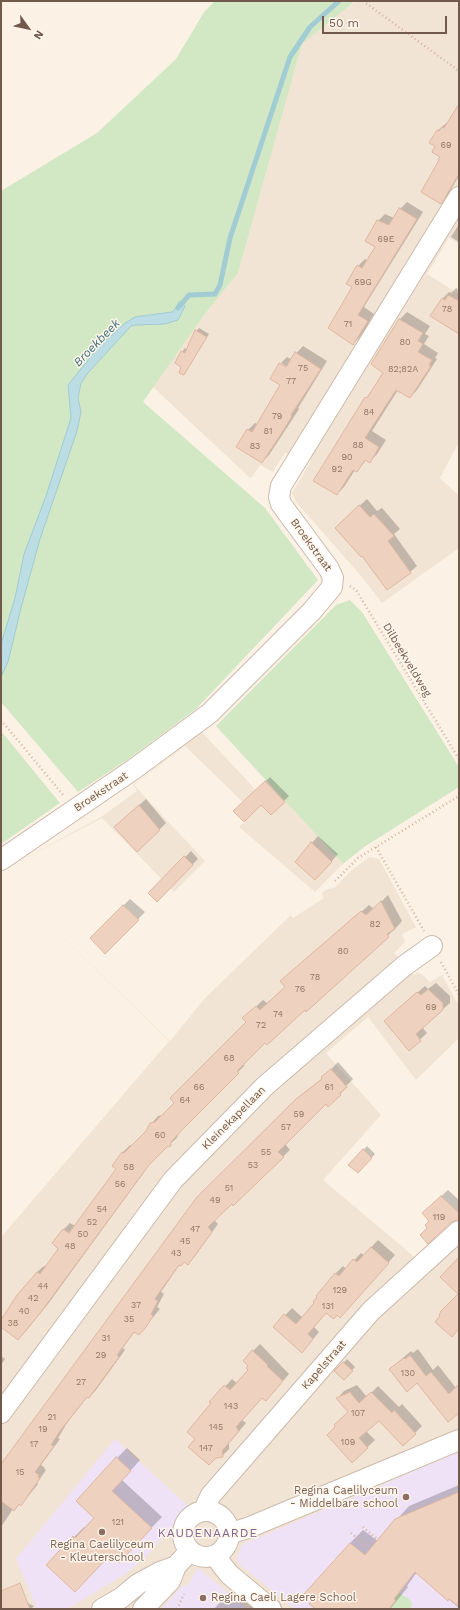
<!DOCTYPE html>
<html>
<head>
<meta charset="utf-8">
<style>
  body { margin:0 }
  #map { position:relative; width:460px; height:1610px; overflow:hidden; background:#fbf2e5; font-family:"Work Sans",sans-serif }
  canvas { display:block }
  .frame { position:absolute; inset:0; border:2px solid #72594c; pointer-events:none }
  .north { position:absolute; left:8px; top:8px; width:40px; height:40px; -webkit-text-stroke:3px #fef6eb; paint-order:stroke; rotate:123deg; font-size:11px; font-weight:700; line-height:16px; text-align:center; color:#72594c }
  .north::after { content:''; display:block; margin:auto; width:14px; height:18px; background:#72594c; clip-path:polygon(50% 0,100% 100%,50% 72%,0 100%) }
  .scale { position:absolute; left:322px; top:16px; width:125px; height:18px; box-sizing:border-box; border:2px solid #72594c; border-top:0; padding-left:5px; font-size:12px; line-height:14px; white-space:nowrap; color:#72594c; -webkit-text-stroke:3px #fef6eb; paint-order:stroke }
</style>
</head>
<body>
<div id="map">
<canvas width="460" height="1610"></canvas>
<div class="frame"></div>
<div class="north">N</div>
<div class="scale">50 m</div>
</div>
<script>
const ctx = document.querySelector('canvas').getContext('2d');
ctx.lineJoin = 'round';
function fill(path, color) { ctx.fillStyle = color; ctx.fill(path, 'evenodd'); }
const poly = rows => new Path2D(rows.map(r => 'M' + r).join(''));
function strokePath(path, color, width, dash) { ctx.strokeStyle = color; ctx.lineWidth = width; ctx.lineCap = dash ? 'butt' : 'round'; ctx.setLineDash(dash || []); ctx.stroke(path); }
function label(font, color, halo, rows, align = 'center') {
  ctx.font = font + ' "Work Sans",sans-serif'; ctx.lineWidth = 3; ctx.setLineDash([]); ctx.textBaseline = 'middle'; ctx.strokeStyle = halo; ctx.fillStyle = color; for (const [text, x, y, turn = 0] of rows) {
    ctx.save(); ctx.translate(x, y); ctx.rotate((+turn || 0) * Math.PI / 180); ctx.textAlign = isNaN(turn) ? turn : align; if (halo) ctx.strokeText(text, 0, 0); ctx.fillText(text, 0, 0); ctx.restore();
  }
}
fill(poly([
  [356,1,459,1,459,244,449,238,427,274,459,294,459,442,440,478,459,496,459,548,382,603,361,576,296,502,292,493,311,461,285,453,273,472,260,465,252,477,250,478,153,387,204,315,238,273,302,43],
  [202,732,265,800,275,790,343,864,315,892,239,827,253,812,185,746,134,785,205,861,174,892,102,818,1,871,101,817,137,791,133,785],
  [370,857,379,859,416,927,402,934,405,942,394,953,414,975,417,972,424,976,430,982,442,975,459,1006,459,1038,416,1080,368,1017,326,1053,381,1115,323,1180,429,1269,459,1240,459,1609,1,1609,1,1237,169,1041,1,877,170,1041,205,998,291,915,293,918,324,898,322,894,325,890,334,888,352,870]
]), '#f2e4d4');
fill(poly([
  [115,1439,189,1507,145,1558,124,1575,67,1609,37,1609,16,1559],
  [459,1452,459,1609,295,1609,239,1564,237,1560,237,1556,240,1549,243,1544,248,1542],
  [198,1568,248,1609,161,1609,183,1585,187,1586]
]), '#efe2f7');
fill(poly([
  [215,1,351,1,353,3,302,44,238,273,204,315,143,402,265,508,318,580,196,709,127,760,78,792,1,702,1,191,97,133,176,59,204,12],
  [350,600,362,612,459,767,459,787,364,847,343,864,216,726,336,605],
  [1,731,60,803,1,844],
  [378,1586,393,1589,409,1599,412,1603,411,1609,389,1609,396,1600]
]), '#d2e7c4');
const water = poly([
  [179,302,185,306,178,320,165,324,136,325,131,326,87,374,81,383,78,398,81,412,77,431,40,539,21,608,8,662,1,677,1,644,15,598,24,554,46,496,71,418,68,385,98,348,124,324,135,317,172,312,176,308,179,302]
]);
fill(water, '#bbdde3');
strokePath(water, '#a1ccd4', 1);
fill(poly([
  [459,105,459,176,447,196,440,202,441,156,436,146,438,130,449,121],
  [407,202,423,212,364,307,374,314,360,337,353,344,353,287,358,266,365,259,368,261,377,247,378,221,385,214,394,218,400,209],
  [459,224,459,242,451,237],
  [456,288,459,290,459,333,442,299,449,292,451,293],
  [407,312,430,326,425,334,429,336,424,344,438,353,435,358,437,359,417,390,410,397,398,390,372,431,386,440,377,454,370,461,367,459,357,471,355,470,344,487,337,494,366,398,373,391,384,372,372,364,400,319],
  [199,328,209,334,184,374,182,352,185,348,188,350,196,331],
  [303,346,327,361,298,408,299,409,290,423,269,455,262,462,238,446,248,430,255,423,257,424,281,384,280,364,291,369,281,363,287,357,291,359],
  [367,499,377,511,382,508,400,529,394,534,417,566,410,572,363,554,343,521],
  [270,777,289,796,271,814,261,803,234,811],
  [146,799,166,823,160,829,123,820],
  [318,836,338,854,322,872,312,843],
  [191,851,198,859,157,900,150,893],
  [388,895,402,921,395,929,305,1009,265,1041,243,1064,245,1065,189,1122,178,1134,177,1138,155,1157,48,1304,25,1332,18,1339,1,1326,1,1322,37,1272,44,1266,46,1267,59,1249,63,1230,70,1223,75,1226,117,1169,113,1166,123,1152,130,1145,132,1147,147,1131,151,1124,158,1116,163,1115,248,1022,244,1018,263,1000,267,1003,286,987,288,975,348,922,349,923,369,905,374,909],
  [130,899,145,912,105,953,91,938],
  [436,983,450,996,450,1003,422,1027,427,1033,409,1050,392,1015,425,986,428,989],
  [338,1062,353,1079,346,1086,347,1087,340,1094,326,1103,285,1144,290,1150,233,1204,232,1203,214,1220,218,1224,195,1256,188,1263,185,1261,180,1264,161,1292,164,1294,157,1307,160,1309,139,1334,135,1331,123,1348,125,1350,96,1390,89,1397,88,1396,67,1423,58,1438,60,1439,41,1465,45,1468,44,1469,46,1470,37,1483,38,1484,21,1505,20,1504,14,1510,13,1509,1,1527,1,1465,198,1198,305,1092,323,1078],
  [367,1146,375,1154,361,1169,350,1165],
  [448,1190,459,1200,459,1215,428,1242,428,1228,430,1221,429,1207],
  [378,1240,395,1255,347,1310,326,1312,314,1327,319,1332,309,1344,274,1327,292,1308,303,1318,316,1303,318,1297,317,1296,336,1273,343,1266,346,1269,361,1253,364,1255],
  [260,1344,289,1374,273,1393,263,1397,242,1420,246,1423,229,1443,229,1449,222,1456,196,1439,212,1403,211,1402,232,1379,238,1384,249,1370,253,1351],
  [418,1349,433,1370,438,1365,456,1388,459,1385,459,1411,418,1382,390,1369,411,1351,413,1353],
  [1,1356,5,1359,1,1365],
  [347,1359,355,1367,344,1379,336,1371],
  [357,1385,367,1397,378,1386,399,1407,402,1404,422,1426,403,1445,379,1419,366,1431,375,1440,352,1462,349,1412,338,1398,344,1391],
  [127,1448,140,1460,122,1480,162,1517,129,1551,110,1554,75,1590,74,1537,84,1527,85,1528,95,1517,117,1458],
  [459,1485,459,1608,417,1572,407,1586,408,1587,390,1609,318,1609,350,1543,363,1530,378,1541,409,1506],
  [235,1586,263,1609,214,1609],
  [1,1590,34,1606,31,1609,1,1609]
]), '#0003');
strokePath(poly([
  [178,308,189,295,215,294,220,285,230,238,290,57,310,27,339,1]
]), '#a1ccd4', 5);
const building = poly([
  [459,104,459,174,441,204,421,192,439,160,438,159,440,157,432,152,435,146,429,143,437,130,439,131,442,127,444,128,459,104],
  [399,208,417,219,358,315,368,321,353,345,328,328,352,287,346,284,357,265,362,268,375,247,365,241,377,220,389,225,399,208],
  [448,295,459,301,459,334,430,316,442,298,445,300,448,295],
  [399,319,423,333,418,341,423,344,418,352,432,360,429,365,431,366,410,398,396,390,365,438,379,447,370,463,365,460,357,472,353,470,337,495,313,481,365,397,367,398,383,373,371,364,399,319],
  [195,330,207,337,184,375,179,373,181,367,175,363,181,351,185,353,190,341,195,330],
  [295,352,321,369,291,415,292,416,283,431,262,463,236,447,247,429,252,432,280,385,270,379,279,363,286,367,295,352],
  [359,505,370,517,374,514,394,536,388,541,411,573,387,590,362,556,361,557,335,528,359,505],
  [265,781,285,802,271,815,261,805,245,821,243,821,233,811,265,781],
  [139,805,160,830,137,852,114,827,139,805],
  [311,842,332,862,315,880,295,862,311,842],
  [184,856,193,865,157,902,148,893,184,856],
  [381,901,395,929,387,934,389,937,306,1012,305,1010,267,1045,265,1043,237,1071,239,1073,182,1130,171,1142,171,1146,167,1147,149,1165,41,1312,18,1340,1,1327,1,1320,17,1295,37,1272,40,1274,58,1249,52,1243,63,1229,69,1233,116,1169,112,1166,122,1152,124,1153,146,1131,150,1123,155,1122,174,1103,170,1098,246,1022,242,1018,256,1006,260,1010,285,987,280,981,361,911,366,915,381,901],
  [123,905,139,920,105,954,90,938,123,905],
  [428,989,443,1003,443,1010,416,1034,421,1041,409,1051,384,1021,417,992,421,995,428,989],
  [331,1069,347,1087,340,1093,341,1095,328,1107,326,1104,278,1152,284,1157,233,1206,232,1204,208,1227,212,1232,188,1265,184,1262,181,1266,179,1265,161,1290,155,1299,158,1301,151,1314,153,1316,147,1326,139,1335,134,1332,117,1355,119,1357,89,1398,87,1397,60,1431,51,1445,54,1446,35,1472,39,1475,38,1477,40,1478,21,1506,19,1504,14,1511,1,1501,1,1464,197,1197,296,1099,322,1079,321,1077,331,1069],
  [363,1149,372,1158,358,1173,348,1165,363,1149],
  [441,1196,459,1213,459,1220,451,1222,428,1244,420,1235,427,1228,425,1225,429,1221,422,1213,441,1196],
  [371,1247,389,1263,340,1318,337,1315,334,1319,326,1313,308,1334,313,1339,302,1353,273,1327,284,1314,296,1324,314,1303,313,1302,317,1297,316,1296,335,1273,339,1276,353,1259,357,1262,371,1247],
  [459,1257,459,1329,452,1337,435,1322,440,1316,439,1315,441,1311,458,1294,440,1277,459,1257],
  [252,1350,268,1365,267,1366,283,1381,266,1401,262,1398,236,1427,239,1431,222,1451,223,1457,216,1458,209,1465,188,1447,195,1439,187,1432,211,1403,209,1402,224,1385,230,1390,248,1370,246,1368,248,1366,243,1361,252,1350],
  [410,1355,426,1376,431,1372,449,1394,459,1384,459,1413,448,1422,417,1383,407,1392,389,1369,404,1358,405,1359,410,1355],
  [343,1362,353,1371,344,1380,334,1371,343,1362],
  [350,1392,359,1403,371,1392,392,1413,394,1410,416,1434,403,1446,379,1421,359,1438,368,1448,352,1463,327,1435,335,1427,334,1425,348,1412,336,1398,350,1392],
  [116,1457,131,1471,112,1491,152,1528,119,1563,110,1555,75,1592,46,1565,73,1536,75,1538,94,1518,76,1501,116,1457],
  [459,1492,459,1607,449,1599,448,1601,415,1572,394,1599,396,1600,389,1609,316,1609,309,1604,312,1600,304,1594,350,1543,365,1555,395,1519,459,1492],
  [20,1583,30,1609,1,1609,1,1591,20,1583]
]);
fill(building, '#eed1be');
strokePath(building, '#e0b8a0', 1);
const minor = poly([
  [1,860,134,769,210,713,312,611,332,587,333,578,329,569,281,504,279,497,281,486,459,197],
  [1,1413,173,1180,265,1086,404,966,432,946],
  [205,1511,207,1503,211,1495,371,1311,459,1231],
  '183 1534a23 23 0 1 1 46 0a23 23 0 1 1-46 0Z',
  [229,1534,250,1527,459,1440],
  [216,1555,221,1564,230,1575,271,1609],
  [102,1609,121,1598,138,1584,160,1572,176,1566,190,1551],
  [143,1609,170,1581,176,1566]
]);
strokePath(minor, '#ccbaac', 22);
strokePath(poly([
  [363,1,459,71],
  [350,586,356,590,362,600,459,759],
  [1,720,64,796],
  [376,847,424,931],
  [335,881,358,858,459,796],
  [441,962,459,995],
  [363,1527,378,1540],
  [351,1533,370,1549],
  [177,1609,184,1594]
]), '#d3b5a1', 2.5, [1, 3]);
strokePath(minor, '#fff', 20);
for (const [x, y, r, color] of [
  [406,1497,4,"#8d6e63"],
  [102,1532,4,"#8d6e63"],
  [203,1598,4,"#8d6e63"]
]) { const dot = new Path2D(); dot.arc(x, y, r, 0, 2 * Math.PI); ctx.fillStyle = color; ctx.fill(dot); strokePath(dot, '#fef6eb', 1.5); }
label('9px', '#917768', null, [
  ["69",446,145],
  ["69E",386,239],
  ["69G",363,282],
  ["78",447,309],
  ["71",348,324],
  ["80",405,342],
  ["75",303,368],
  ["82;82A",403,369],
  ["77",291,381],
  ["84",369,412],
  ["79",277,416],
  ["81",268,431],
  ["88",358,445],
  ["83",255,446],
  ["90",347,457],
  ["92",337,469],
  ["82",375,924],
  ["80",343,951],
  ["78",315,977],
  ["76",300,989],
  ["69",431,1007],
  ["74",278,1014],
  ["72",261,1025],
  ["68",229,1058],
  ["66",199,1087],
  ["61",329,1087],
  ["64",185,1100],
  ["59",299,1114],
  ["57",286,1127],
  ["60",160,1135],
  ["55",266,1152],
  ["53",253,1165],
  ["58",129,1167],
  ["56",120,1184],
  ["51",229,1188],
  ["49",215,1200],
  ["54",102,1209],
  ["119",439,1217],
  ["52",92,1222],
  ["47",195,1229],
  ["50",83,1234],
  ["45",185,1241],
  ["48",70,1246],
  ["43",176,1253],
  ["44",43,1286],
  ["129",340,1290],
  ["42",33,1298],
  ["37",136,1305],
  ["131",328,1306],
  ["40",24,1311],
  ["35",129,1319],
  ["38",13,1323],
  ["31",106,1338],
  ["29",101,1355],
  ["130",408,1373],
  ["27",81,1382],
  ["143",231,1406],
  ["107",358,1413],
  ["21",52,1417],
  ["145",216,1427],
  ["19",43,1429],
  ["109",348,1442],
  ["17",34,1444],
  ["147",206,1448],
  ["15",20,1472],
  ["121",118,1522]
]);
label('11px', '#72594c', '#fef6eb', [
  ["Broekstraat",311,545,54],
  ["Dilbeekveldweg",407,660,59],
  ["Broekstraat",101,792,-34],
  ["Kleinekapellaan",234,1118,-45],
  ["Kapelstraat",324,1365,-49]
]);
label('11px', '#785e54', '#fef6eb', [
  ["Regina Caelilyceum",398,1491],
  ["- Middelbare school",398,1504],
  ["Regina Caelilyceum",102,1545,"center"],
  ["- Kleuterschool",102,1558,"center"],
  ["Regina Caeli Lagere School",211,1598,"left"]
], 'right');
label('italic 12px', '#43737d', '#fef6eb', [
  ["Broekbeek",97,343,-46]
]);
ctx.letterSpacing = '1px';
label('12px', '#80648e', '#fef6eb', [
  ["KAUDENAARDE",208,1533]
]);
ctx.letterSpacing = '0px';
</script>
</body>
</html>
